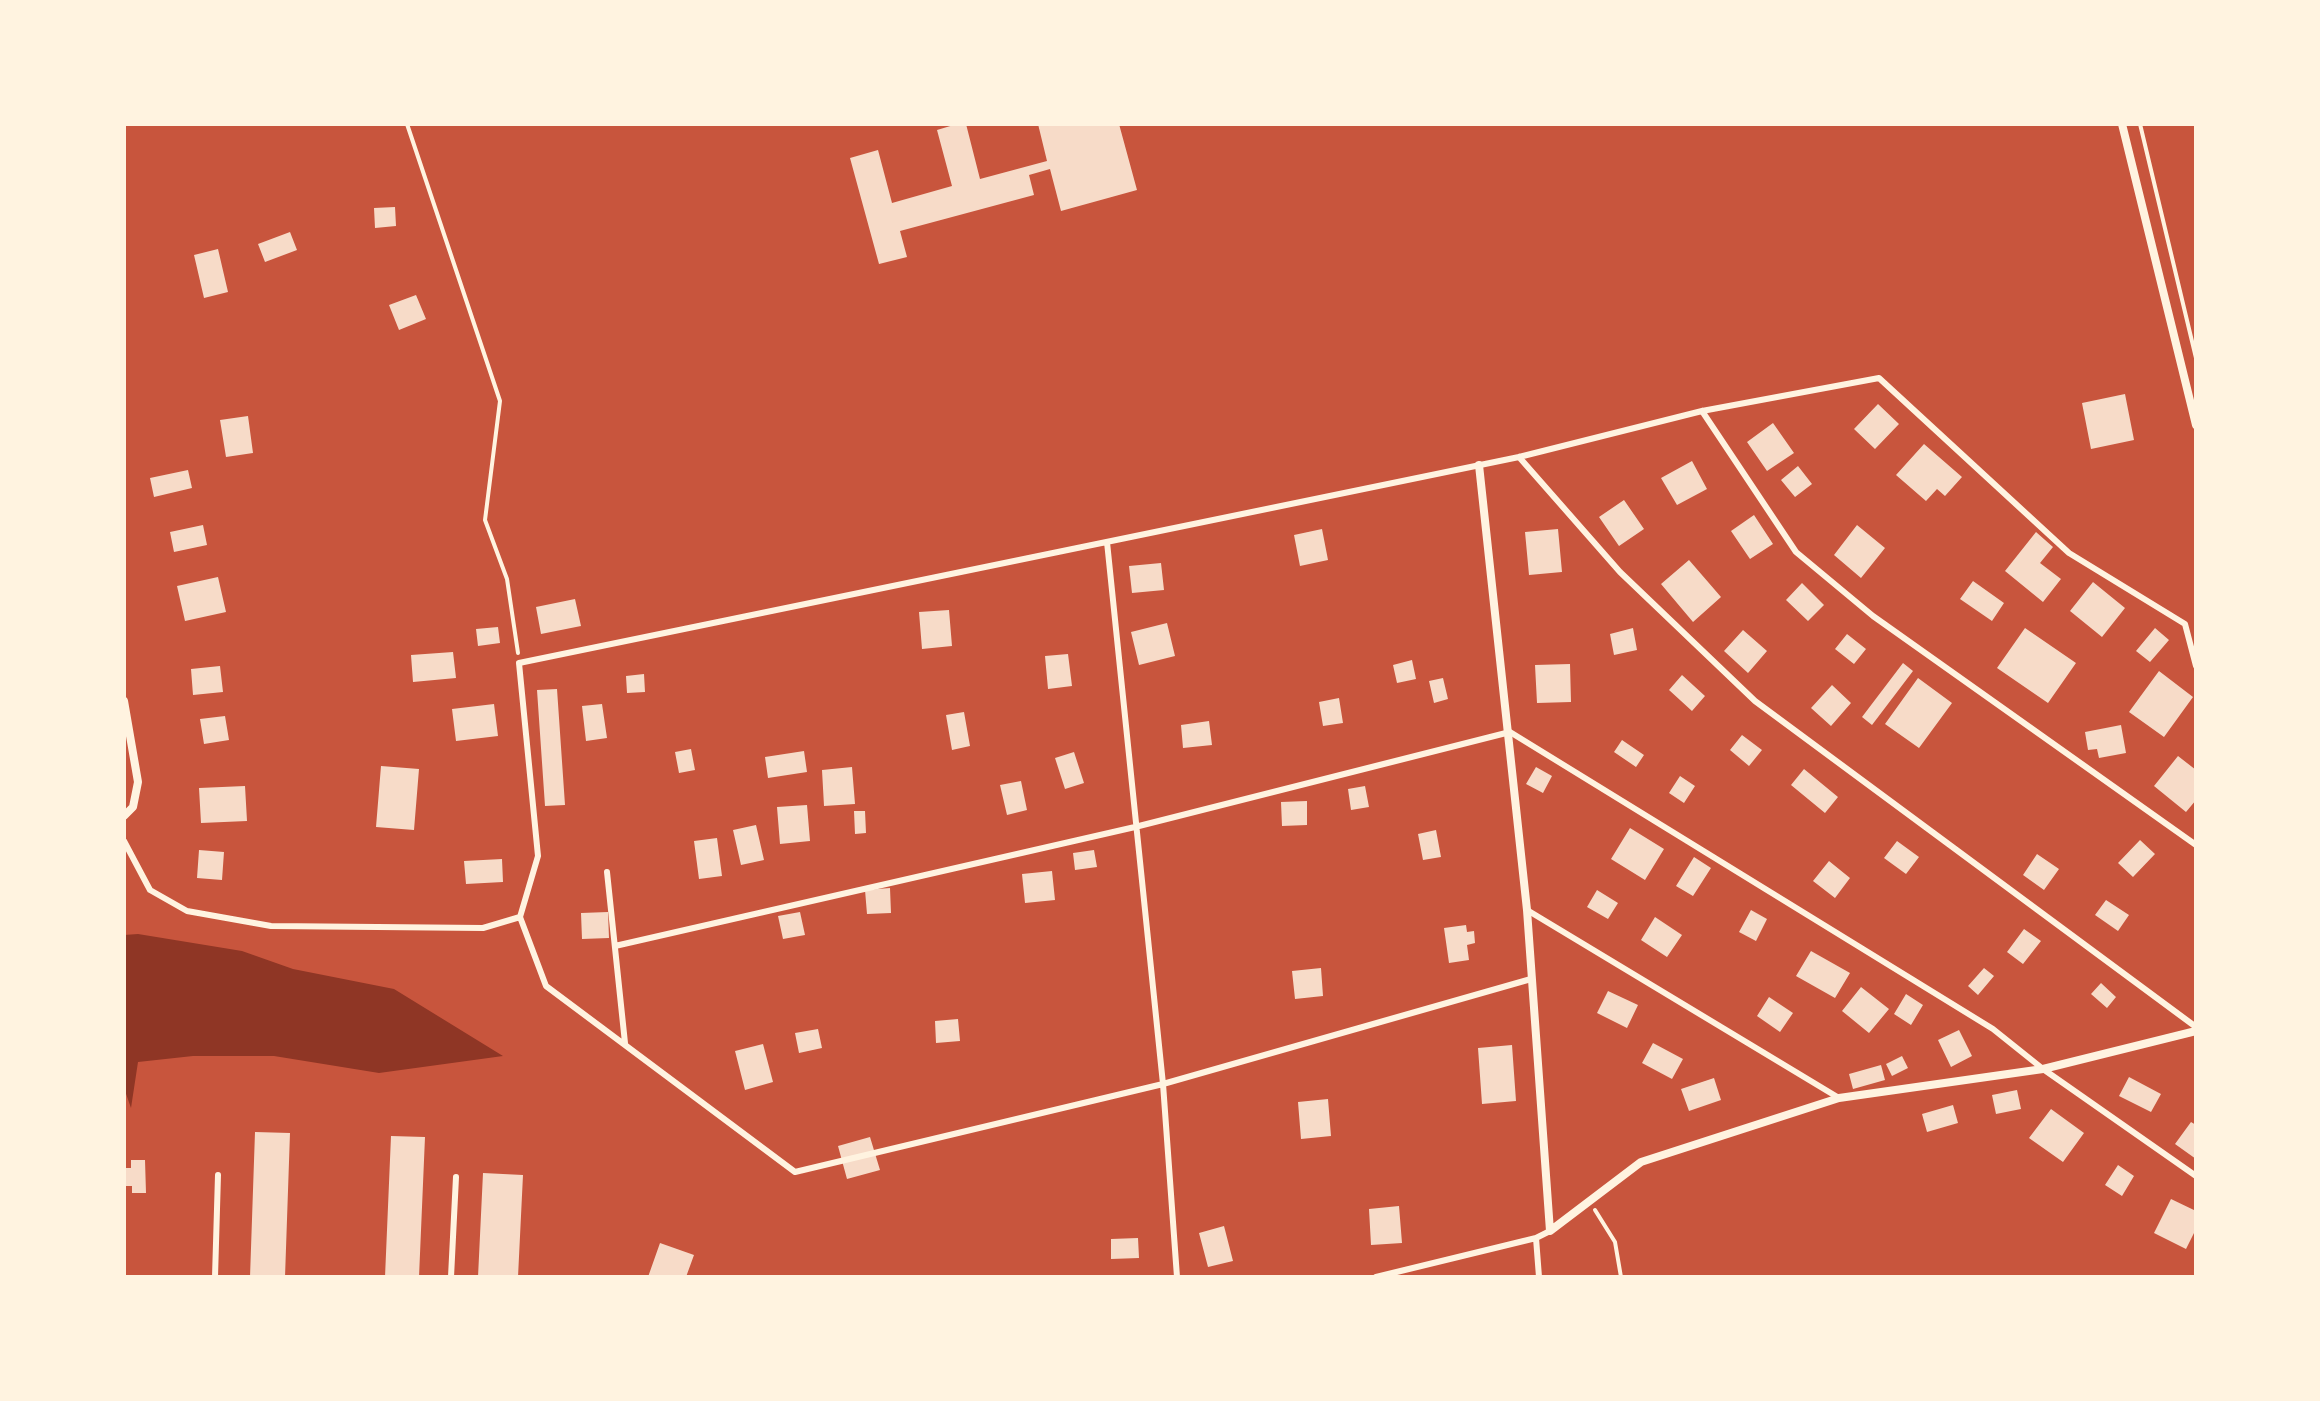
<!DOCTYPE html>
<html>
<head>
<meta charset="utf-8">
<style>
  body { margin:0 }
  #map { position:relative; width:2320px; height:1401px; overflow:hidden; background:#c8553d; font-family:"Fira Sans",sans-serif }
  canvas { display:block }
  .frame { position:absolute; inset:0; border:126px solid #fff3e0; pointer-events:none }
</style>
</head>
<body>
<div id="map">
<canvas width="2320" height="1401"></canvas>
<div class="frame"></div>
</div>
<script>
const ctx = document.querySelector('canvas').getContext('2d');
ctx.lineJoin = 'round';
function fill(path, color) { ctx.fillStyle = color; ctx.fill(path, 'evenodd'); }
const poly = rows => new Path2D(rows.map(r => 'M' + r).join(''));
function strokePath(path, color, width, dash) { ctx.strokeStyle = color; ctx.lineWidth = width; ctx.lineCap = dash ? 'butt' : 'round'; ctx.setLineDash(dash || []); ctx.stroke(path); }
fill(poly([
  [138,934,242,951,293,969,394,989,503,1056,379,1073,274,1056,193,1056,138,1062,131,1108,124,1088,124,935]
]), '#8f3625');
fill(poly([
  [957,124,966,124,980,179,1047,161,1038,124,1119,124,1137,190,1061,211,1050,169,1029,175,1034,195,900,231,907,257,879,264,850,158,878,150,892,203,952,186,937,130],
  [395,207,396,226,375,228,374,208],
  [290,232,297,250,265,262,258,244],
  [218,249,228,292,204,298,194,255],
  [416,295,426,319,399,330,389,305],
  [2125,394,2134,440,2091,449,2082,403],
  [1878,404,1899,424,1875,449,1854,429],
  [248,416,253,453,226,457,220,420],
  [1773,423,1794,453,1767,471,1747,442],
  [1924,444,1962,477,1945,496,1937,489,1926,501,1896,475],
  [1692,461,1707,489,1677,505,1661,478],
  [1798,466,1812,484,1795,497,1781,480],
  [188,470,192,488,154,497,150,478],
  [1624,500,1644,529,1619,546,1599,517],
  [1754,515,1773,544,1750,559,1731,531],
  [203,525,207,545,174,552,170,532],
  [1857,525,1885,548,1861,578,1834,555],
  [1322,529,1328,560,1300,566,1294,535],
  [1558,529,1562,572,1529,575,1525,532],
  [2036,532,2053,547,2040,563,2061,579,2043,602,2005,571],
  [1689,560,1721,597,1693,622,1661,584],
  [1161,563,1164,590,1132,593,1129,566],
  [218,577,226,612,185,621,177,586],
  [1973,581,2004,603,1992,621,1960,599],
  [2093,582,2125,608,2102,637,2070,611],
  [1802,583,1824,605,1808,621,1786,600],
  [575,599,581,626,541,634,536,607],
  [949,610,952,646,922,649,919,612],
  [1167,623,1175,656,1139,665,1131,632],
  [498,627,500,643,478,646,476,629],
  [1633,628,1637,650,1614,655,1610,634],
  [2025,628,2076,663,2048,703,1997,668],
  [2155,628,2169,640,2150,662,2136,651],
  [1743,630,1767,651,1748,673,1724,651],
  [1847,634,1866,649,1854,664,1835,649],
  [453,652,456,678,413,682,411,655],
  [1068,654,1072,686,1048,689,1045,656],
  [1412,660,1416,679,1397,683,1393,665],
  [1903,663,1913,671,1872,725,1862,717],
  [1570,664,1571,702,1537,703,1535,665],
  [220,666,223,692,193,695,191,669],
  [2159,671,2193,697,2164,737,2129,712],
  [644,674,645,692,627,693,626,676],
  [1682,675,1705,696,1692,711,1669,690],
  [1443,678,1448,699,1434,703,1429,681],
  [1918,678,1952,703,1919,748,1885,724],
  [1832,685,1851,703,1831,726,1811,708],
  [557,689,565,805,545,806,537,690],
  [1339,698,1343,723,1323,726,1319,702],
  [494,704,498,736,456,741,452,709],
  [602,704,607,738,586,741,582,706],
  [964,712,970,746,952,750,946,715],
  [225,716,229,740,204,744,200,719],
  [1209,721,1212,745,1183,748,1181,725],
  [2121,725,2126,753,2099,758,2097,749,2088,750,2085,732],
  [1742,735,1762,750,1749,766,1730,750],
  [1622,740,1644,755,1636,767,1614,752],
  [691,749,695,770,679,773,675,752],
  [804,751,807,772,768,778,765,757],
  [1074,752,1084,783,1065,789,1055,758],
  [2178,756,2196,770,2196,800,2186,812,2154,786],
  [381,766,419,769,414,830,376,827],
  [852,767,855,804,824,806,822,770],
  [1536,767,1552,776,1543,793,1526,784],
  [1804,769,1838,797,1825,813,1791,785],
  [1680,776,1695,786,1684,803,1669,793],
  [1021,781,1027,810,1007,815,1000,785],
  [245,786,247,821,201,823,199,788],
  [1365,786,1369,807,1351,810,1348,789],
  [1307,801,1307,825,1282,826,1281,802],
  [807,805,810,841,780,844,777,807],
  [854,811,865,811,866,833,855,834],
  [756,825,764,860,741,865,733,830],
  [1630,828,1664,849,1645,880,1611,859],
  [1436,830,1441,857,1423,860,1418,834],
  [717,838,722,876,699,879,694,841],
  [2140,840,2155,854,2133,877,2118,863],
  [1897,841,1919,857,1906,874,1884,858],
  [199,850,224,852,222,880,197,878],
  [1094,850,1097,867,1075,870,1073,853],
  [2037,854,2059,869,2044,890,2023,875],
  [1694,857,1711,868,1693,896,1676,886],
  [502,859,503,882,466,884,464,861],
  [1829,861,1850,878,1835,898,1813,881],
  [1052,871,1055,900,1025,903,1022,874],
  [890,888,891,913,867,914,865,890],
  [1597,890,1618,903,1608,919,1587,907],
  [2106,900,2129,915,2118,931,2095,915],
  [1751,910,1767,919,1756,941,1739,932],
  [608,912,609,938,582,939,581,913],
  [800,912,805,935,783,939,778,916],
  [1655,917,1682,935,1667,957,1641,940],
  [1466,925,1467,932,1474,931,1475,943,1467,945,1469,960,1449,963,1444,928],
  [2024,929,2041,941,2023,964,2007,952],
  [1811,951,1850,973,1835,998,1796,976],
  [1321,968,1323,996,1295,999,1292,971],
  [1984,968,1994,976,1978,995,1968,986],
  [2101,983,2116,997,2107,1008,2091,994],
  [1861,987,1889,1009,1869,1033,1842,1011],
  [1608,991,1638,1005,1627,1028,1597,1013],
  [1906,994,1923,1005,1911,1025,1894,1014],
  [1769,997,1793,1013,1780,1032,1757,1016],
  [958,1019,960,1041,936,1043,935,1021],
  [818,1029,822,1048,799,1053,795,1033],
  [1959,1030,1972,1056,1951,1067,1938,1040],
  [1653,1043,1683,1059,1672,1079,1642,1063],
  [763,1044,773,1082,745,1090,735,1051],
  [1512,1045,1516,1101,1482,1104,1478,1048],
  [1902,1056,1908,1068,1892,1076,1886,1064],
  [1881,1065,1885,1080,1853,1089,1849,1074],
  [2129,1077,2161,1094,2151,1112,2119,1096],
  [1714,1078,1721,1100,1689,1111,1681,1089],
  [2017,1090,2021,1109,1996,1114,1992,1095],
  [1328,1099,1331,1136,1301,1139,1298,1102],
  [1953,1105,1958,1123,1927,1132,1922,1114],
  [2051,1109,2084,1133,2063,1162,2029,1138],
  [2191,1122,2196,1125,2196,1159,2175,1144],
  [255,1132,290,1133,285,1277,250,1277],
  [391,1136,425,1137,419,1277,385,1277],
  [870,1137,880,1170,847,1179,838,1146],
  [131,1160,145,1160,146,1193,132,1193,132,1186,124,1186,124,1168,131,1168],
  [2118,1165,2134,1176,2122,1196,2105,1185],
  [483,1173,523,1175,518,1277,478,1277],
  [2171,1199,2196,1211,2196,1229,2186,1249,2154,1233],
  [1399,1206,1402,1243,1371,1245,1369,1209],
  [1224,1226,1233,1261,1208,1267,1199,1233],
  [1138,1238,1139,1258,1111,1259,1111,1239],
  [660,1243,694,1255,686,1277,648,1277]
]), '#f7dbc8');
strokePath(poly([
  [407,124,500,401,485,520,507,579,518,653],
  [2140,124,2196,358],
  [1595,1210,1615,1242,1621,1277]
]), '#fff3e0', 4);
strokePath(poly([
  [1702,411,1796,552,1873,616,2196,845],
  [1519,457,1620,572,1755,701,2196,1027],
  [1107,542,1163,1084,1177,1277],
  [124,841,150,890,187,911,271,926,483,928,520,917,538,856,519,663,1519,457,1702,411,1879,378,2069,553,2185,624,2196,666],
  [607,872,625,1043],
  [1527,910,1839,1098],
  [520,917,546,986,795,1172,1163,1084,1531,979],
  [615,946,1135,827,1510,732,1993,1029,2043,1069,2196,1176],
  [1536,1238,1539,1277],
  [215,1277,218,1175],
  [451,1277,456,1177],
  [1376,1277,1536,1238,1550,1231]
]), '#fff3e0', 6);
strokePath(poly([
  [2122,124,2196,425],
  [1479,465,1527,910,1550,1231,1641,1162,1839,1098,2043,1069,2196,1031],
  [124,701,138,782,133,807,124,816]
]), '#fff3e0', 8);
</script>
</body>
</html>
